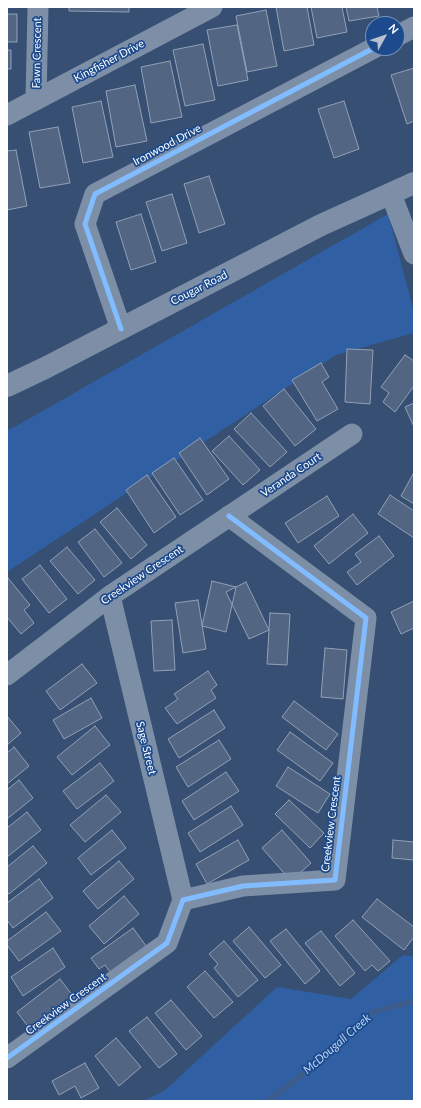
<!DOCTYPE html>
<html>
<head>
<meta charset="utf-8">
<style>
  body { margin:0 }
  #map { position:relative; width:421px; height:1108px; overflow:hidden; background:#364f73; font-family:Lato,sans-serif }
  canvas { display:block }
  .frame { position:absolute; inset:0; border:8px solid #fff; pointer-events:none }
  .north { position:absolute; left:365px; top:16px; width:40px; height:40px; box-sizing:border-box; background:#1c4a8d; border:1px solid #7792bb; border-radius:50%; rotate:50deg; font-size:11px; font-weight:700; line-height:16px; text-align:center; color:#fff }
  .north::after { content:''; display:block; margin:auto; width:14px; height:18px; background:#b9c1ce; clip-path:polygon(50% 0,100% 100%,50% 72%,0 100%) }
</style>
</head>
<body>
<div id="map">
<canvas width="421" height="1108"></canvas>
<div class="frame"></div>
<div class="north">N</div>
</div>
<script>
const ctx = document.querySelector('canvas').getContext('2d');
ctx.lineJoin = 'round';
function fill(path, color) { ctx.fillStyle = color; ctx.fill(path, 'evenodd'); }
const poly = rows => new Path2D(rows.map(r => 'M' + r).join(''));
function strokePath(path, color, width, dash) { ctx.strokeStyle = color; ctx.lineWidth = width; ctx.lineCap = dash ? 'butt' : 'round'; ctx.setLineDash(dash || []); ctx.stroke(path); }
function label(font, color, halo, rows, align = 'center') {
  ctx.font = font + ' Lato,sans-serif'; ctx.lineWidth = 3.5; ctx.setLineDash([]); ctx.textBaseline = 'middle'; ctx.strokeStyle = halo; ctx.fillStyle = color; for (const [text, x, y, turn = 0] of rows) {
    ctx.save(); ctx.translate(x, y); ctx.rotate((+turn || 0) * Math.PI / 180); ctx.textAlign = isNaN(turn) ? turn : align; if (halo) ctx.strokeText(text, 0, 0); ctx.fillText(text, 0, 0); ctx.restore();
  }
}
fill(poly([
  [388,214,414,312,414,333,336,355,7,572,7,430,18,425],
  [403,955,414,957,414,1101,143,1101,164,1091,277,987,351,999]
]), '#3060a3');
strokePath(poly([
  [267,1101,292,1083,373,1012,414,1001]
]), '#3c5d8c', 5.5);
const building = poly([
  [69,7,129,7,129,12,69,11,69,7],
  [276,7,307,7,314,45,284,51,276,7],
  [311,7,342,7,347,32,317,38,311,7],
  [346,7,377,7,379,16,349,21,346,7],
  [266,10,277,66,247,72,236,16,266,10],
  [7,14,17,14,17,42,7,42,7,14],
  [237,25,248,80,218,86,207,30,237,25],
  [203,44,215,100,185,106,173,50,203,44],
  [7,50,11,50,11,69,7,69,7,50],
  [170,61,182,117,151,123,141,67,170,61],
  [414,68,414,121,407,124,391,75,414,68],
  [135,85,147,141,116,147,106,91,135,85],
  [101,101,113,157,83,163,72,107,101,101],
  [344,101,359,149,334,158,318,109,344,101],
  [58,127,70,183,40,188,29,132,58,127],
  [16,150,27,206,7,210,7,151,16,150],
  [209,176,225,224,199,233,184,184,209,176],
  [172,194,187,243,162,251,146,202,172,194],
  [141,214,156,262,131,270,116,222,141,214],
  [347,349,373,350,370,404,345,402,347,349],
  [405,355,414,361,414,386,395,412,383,402,389,393,381,387,405,355],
  [321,363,329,377,322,382,338,409,317,421,292,380,321,363],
  [284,389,316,429,295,446,263,406,284,389],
  [414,403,414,427,405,407,414,403],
  [251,413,287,452,270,467,234,429,251,413],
  [229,436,260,470,243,485,212,451,229,436],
  [200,438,229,479,207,495,179,453,200,438],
  [174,458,203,500,180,515,152,473,174,458],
  [413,474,414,475,414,504,401,496,413,474],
  [147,475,176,517,154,533,126,490,147,475],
  [390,495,414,511,414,538,378,514,390,495],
  [327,496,339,516,298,543,285,523,327,496],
  [117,508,147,545,131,559,100,522,117,508],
  [353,514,368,533,329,564,314,546,353,514],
  [95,529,122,563,104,577,78,542,95,529],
  [379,536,394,556,357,585,347,572,361,562,355,554,379,536],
  [67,547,95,580,78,594,50,561,67,547],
  [40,565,67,599,49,613,22,579,40,565],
  [8,578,30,605,24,610,34,623,21,634,7,617,7,579,8,578],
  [212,581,236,587,226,632,202,626,212,581],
  [246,582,269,630,249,639,226,592,246,582],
  [198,600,206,649,183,653,175,603,198,600],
  [414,601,414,628,401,634,391,612,414,601],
  [270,613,290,614,287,665,267,664,270,613],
  [172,620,175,670,154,671,151,621,172,620],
  [325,648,347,650,343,699,321,697,325,648],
  [82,664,97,683,60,710,46,691,82,664],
  [208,671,217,685,211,690,216,698,177,724,165,708,178,699,174,694,208,671],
  [91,698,102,718,64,739,53,720,91,698],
  [294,701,338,734,326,750,282,717,294,701],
  [214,710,225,728,179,758,168,739,214,710],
  [7,716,21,733,7,745,7,716],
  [95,726,110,745,72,775,57,757,95,726],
  [290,732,333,763,320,781,277,750,290,732],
  [219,740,231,759,188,787,176,767,219,740],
  [14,747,29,766,7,784,7,753,14,747],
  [100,763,114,781,77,809,63,791,100,763],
  [288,767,330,794,318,813,276,786,288,767],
  [226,772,239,791,194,820,182,801,226,772],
  [19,780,33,798,7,819,7,790,19,780],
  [106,795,121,812,85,842,70,825,106,795],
  [289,800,324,833,310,848,275,814,289,800],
  [231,806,243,825,200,852,188,833,231,806],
  [27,812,41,830,7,857,7,828,27,812],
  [112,830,126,848,91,875,78,858,112,830],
  [282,830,311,863,291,881,262,848,282,830],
  [238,840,249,860,207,884,196,864,238,840],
  [393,840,414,842,414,860,392,858,393,840],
  [33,846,47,863,9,894,7,892,7,867,33,846],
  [119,861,134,879,98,909,83,891,119,861],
  [39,879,53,898,13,928,7,920,7,903,39,879],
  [124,896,139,914,104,944,89,926,124,896],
  [377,899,414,927,414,937,404,950,362,917,377,899],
  [46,912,61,931,19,961,7,945,7,941,46,912],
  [353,920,390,961,378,971,372,965,365,971,335,936,353,920],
  [249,927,281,965,265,978,233,941,249,927],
  [133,928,149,950,113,976,105,965,99,969,91,958,133,928],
  [286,929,320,971,305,984,270,941,286,929],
  [321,931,355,973,340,986,305,943,321,931],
  [224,941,258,980,238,997,214,968,218,964,209,954,224,941],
  [53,948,65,967,23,996,11,977,53,948],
  [205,971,233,1002,214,1018,187,987,205,971],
  [60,979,76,1000,33,1033,17,1012,60,979],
  [171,1000,202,1036,186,1050,155,1013,171,1000],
  [147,1017,177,1054,159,1068,129,1031,147,1017],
  [116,1038,141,1067,119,1086,95,1056,116,1038],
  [85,1063,99,1088,81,1098,75,1086,59,1095,52,1081,85,1063]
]);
fill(building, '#526683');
strokePath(building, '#92a0b5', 1);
strokePath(poly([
  [397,36,414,27],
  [36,99,38,7],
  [7,115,212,7],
  [391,194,414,254],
  [121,329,85,224,95,194,374,48],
  [110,596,183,900],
  [7,675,110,596,352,434],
  [7,1058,167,943,183,900,243,886,335,880,366,618,229,516]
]), '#7d8fa7', 21);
strokePath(poly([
  [7,386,45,368,321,225,414,183]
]), '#7d8fa7', 22);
strokePath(poly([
  [121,329,85,224,95,194,374,48],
  [7,1058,167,943,183,900,243,886,335,880,366,618,229,516]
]), '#80bcff', 5);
label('11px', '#fff', '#1c4a8d', [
  ["Fawn Crescent",37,53,-89],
  ["Kingfisher Drive",109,61,-28],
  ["Ironwood Drive",167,145,-28],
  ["Cougar Road",199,288,-27],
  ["Veranda Court",291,475,-34],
  ["Creekview Crescent",142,575,-34],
  ["Sage Street",146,748,76],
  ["Creekview Crescent",331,824,-83],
  ["Creekview Crescent",66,1004,-36]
]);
label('italic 12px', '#b5d0f4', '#1c4a8d', [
  ["McDougall Creek",337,1044,-41]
]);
</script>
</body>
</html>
